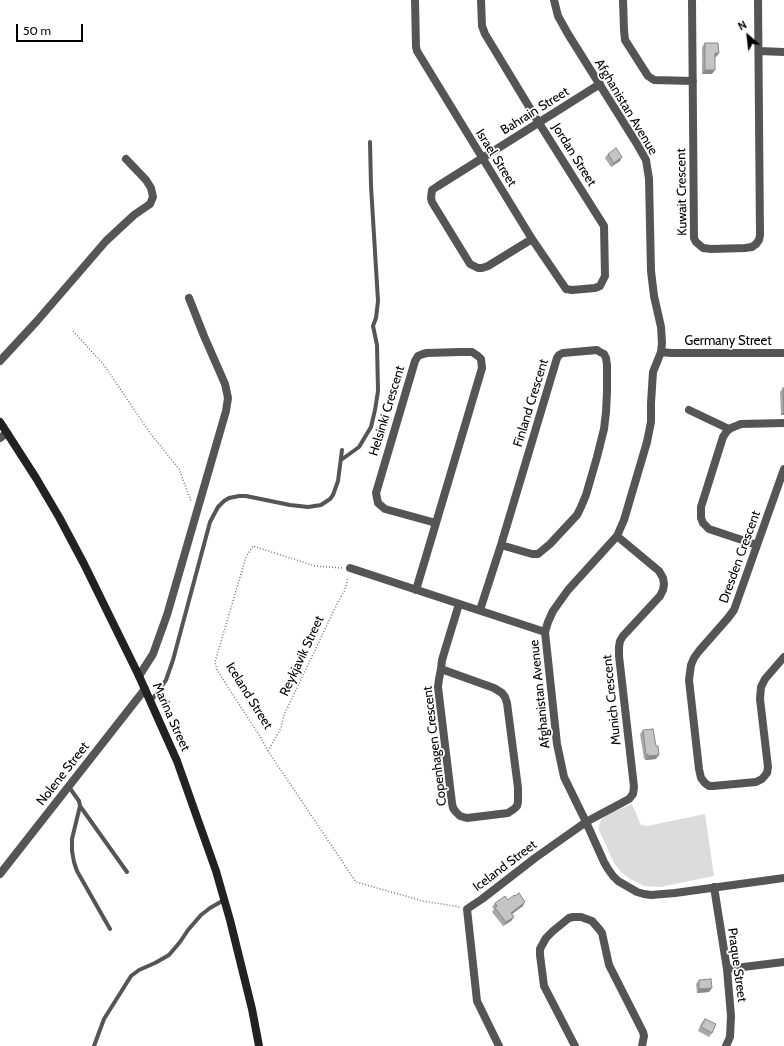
<!DOCTYPE html>
<html>
<head>
<meta charset="utf-8">
<style>
  body { margin:0 }
  #map { position:relative; width:784px; height:1046px; overflow:hidden; background:#fff; font-family:Cabin,sans-serif }
  canvas { display:block }
  .north { position:absolute; left:728px; top:16px; width:40px; height:40px; -webkit-text-stroke:3px #fff; paint-order:stroke; rotate:332deg; font-size:11px; font-weight:700; line-height:16px; text-align:center; color:#000 }
  .north::after { content:''; display:block; margin:auto; width:14px; height:18px; background:#000; clip-path:polygon(50% 0,100% 100%,50% 72%,0 100%) }
  .scale { position:absolute; left:16px; top:24px; width:67px; height:18px; box-sizing:border-box; border:2px solid #000; border-top:0; padding-left:5px; font-size:12px; line-height:14px; white-space:nowrap; color:#000; -webkit-text-stroke:3px #fff; paint-order:stroke }
</style>
</head>
<body>
<div id="map">
<canvas width="784" height="1046"></canvas>
<div class="north">N</div>
<div class="scale">50 m</div>
</div>
<script>
const ctx = document.querySelector('canvas').getContext('2d');
ctx.lineJoin = 'round';
function fill(path, color) { ctx.fillStyle = color; ctx.fill(path, 'evenodd'); }
const poly = rows => new Path2D(rows.map(r => 'M' + r).join(''));
function strokePath(path, color, width, dash) { ctx.strokeStyle = color; ctx.lineWidth = width; ctx.lineCap = dash ? 'butt' : 'round'; ctx.setLineDash(dash || []); ctx.stroke(path); }
function label(font, color, halo, rows, align = 'center') {
  ctx.font = font + ' Cabin,sans-serif'; ctx.lineWidth = 3.5; ctx.setLineDash([]); ctx.textBaseline = 'middle'; ctx.strokeStyle = halo; ctx.fillStyle = color; for (const [text, x, y, turn = 0] of rows) {
    ctx.save(); ctx.translate(x, y); ctx.rotate((+turn || 0) * Math.PI / 180); ctx.textAlign = isNaN(turn) ? turn : align; if (halo) ctx.strokeText(text, 0, 0); ctx.fillText(text, 0, 0); ctx.restore();
  }
}
fill(poly([
  [632,804,641,825,647,826,705,814,714,876,660,887,644,886,630,879,621,872,614,863,599,830,599,825,601,820,606,815]
]), '#dcdcdc');
strokePath(poly([
  [73,331,104,365,150,433,179,469,191,501],
  [342,568,315,566,253,546,246,557,215,662,217,670,261,738,268,751,356,882,423,901,460,907],
  [268,751,276,737,281,728,284,715,338,602,345,590,348,577]
]), '#777', 1.5, [1, 2]);
strokePath(poly([
  [341,460,359,447,371,427,375,410,378,391,377,345,373,326,376,318,378,301,371,186,370,142],
  [151,701,166,680,173,660,210,522,218,507,224,501,229,498,239,496,246,496,290,505,308,507,321,505,330,499,333,495,338,481,342,450],
  [69,787,79,801,80,806,72,839,72,851,74,862,77,871,110,929],
  [80,806,127,872],
  [94,1046,104,1019,131,976,139,970,155,963,169,955,180,942,188,930,201,915,210,908,224,900]
]), '#555', 4);
strokePath(poly([
  [415,0,416,47,417,51,532,239,566,289,572,290,595,288,600,286,605,276,604,226,539,123,485,34,482,26,481,0],
  [554,0,558,16,568,34,637,144,646,160,649,179,651,271,654,296,661,327,662,343,661,352],
  [623,0,624,30,625,40,648,76,654,80,693,81],
  [692,0,694,238,696,242,703,248,711,249,745,248,752,247,756,244,759,240,760,235,758,0],
  [759,51,784,52],
  [532,239,488,266,482,268,478,268,470,264,435,207,432,202,431,198,432,190,438,186,600,84],
  [784,353,671,353,661,352,653,372,651,403,651,422,647,442,624,520,617,536,568,590,553,611,548,622,545,632,557,744,564,777,586,822,604,862,608,869,613,876,618,881,637,892,644,894,651,895,675,893,784,878],
  [0,361,37,321,106,241,134,215,150,204,153,197,151,188,146,180,126,159],
  [689,410,729,429],
  [0,438,7,433],
  [784,469,734,610,728,618,699,651,694,658,691,665,689,680,699,769,701,778,705,783,709,786,713,786,756,782,762,779,767,773,768,767,760,699,761,687,765,679,784,657],
  [757,545,709,529,703,523,701,518,701,507,723,437,727,431,731,428,741,424,784,423],
  [350,568,545,632],
  [416,590,436,523,482,368,481,359,478,356,472,352,460,352,427,353,423,354,418,356,415,361,376,493,378,503,385,509,436,523],
  [480,610,501,545,557,358,559,355,563,353,597,350,600,352,604,354,606,358,607,365,607,392,606,412,604,429,597,457,586,495,581,507,577,515,550,544,538,554,532,554,501,545],
  [441,669,494,688,502,693,505,697,507,703,518,788,518,802,517,806,514,809,508,813,467,818,460,816,456,812,453,808,452,803,438,687,439,679,441,669,442,660,459,604],
  [139,676,153,654,167,615,226,411,228,398,225,384,204,336,189,298],
  [0,874,145,689],
  [714,887,727,969,731,1016,730,1037,726,1046],
  [727,969,784,962],
  [499,1046,477,1001,467,909,482,899,535,858,586,822,629,799,633,794,634,787,619,656,619,647,620,641,623,636,660,596,663,590,664,584,663,578,659,571,617,536],
  [575,1046,544,986,540,955,540,949,546,938,553,931,569,918,573,917,581,917,592,921,599,929,602,933,609,965,643,1032,644,1036,642,1046]
]), '#555', 8);
strokePath(poly([
  [0,422,36,478,59,517,84,564,139,676,177,761,216,871,230,920,252,1009,259,1046]
]), '#222', 8);
fill(poly([
  [705,43,719,53,715,57,712,74,702,74,702,47],
  [608,154,620,161,611,167,605,158],
  [783,388,784,388,784,415,781,415,780,392],
  [643,730,656,759,645,760,645,758,644,759,640,734],
  [508,900,523,906,512,914,514,917,511,921,503,926,492,912,494,909,492,907,495,903],
  [699,980,709,992,697,993,696,984],
  [705,1019,712,1033,709,1037,698,1031,702,1022]
]), '#a9a9a9');
fill(poly([
  [715,53,719,53,716,57,712,57],
  [705,70,715,70,712,74,702,74],
  [622,157,620,161,611,167,614,163],
  [784,411,784,415,781,415],
  [648,754,645,758,644,759,646,755],
  [659,755,656,759,645,760,648,756],
  [525,902,523,906,508,917,511,913],
  [514,917,511,921,503,926,506,922],
  [712,988,709,992,697,993,699,989]
]), '#898989');
const building = poly([
  [705,43,718,43,719,53,715,53,715,70,705,70,705,43],
  [616,148,622,157,614,163,608,154,616,148],
  [783,388,784,388,784,411,783,388],
  [653,729,656,746,658,746,659,755,648,756,648,754,646,755,643,730,653,729],
  [519,893,525,902,511,913,514,917,506,922,495,908,497,906,495,903,505,896,508,900,514,895,515,896,519,893],
  [711,979,712,988,699,989,699,980,711,979],
  [705,1019,716,1024,712,1033,701,1027,705,1019]
]);
fill(building, '#c4c4c4');
strokePath(building, '#898989', 1);
label('13px', '#000', '#fff', [
  ["Afghanistan Avenue",626,107,59],
  ["Bahrain Street",535,111,-32],
  ["Jordan Street",574,155,58],
  ["Israel Street",496,158,58],
  ["Kuwait Crescent",682,192,-91],
  ["Germany Street",728,341],
  ["Finland Crescent",531,403,-73],
  ["Helsinki Crescent",387,411,-73],
  ["Dresden Crescent",740,557,-70],
  ["Reykjavik Street",302,656,-65],
  ["Afghanistan Avenue",540,694,-96],
  ["Iceland Street",249,696,58],
  ["Munich Crescent",612,700,-96],
  ["Marina Street",171,717,66],
  ["Copenhagen Crescent",435,746,-97],
  ["Nolene Street",63,774,-52],
  ["Iceland Street",505,866,-37],
  ["Praque Street",737,965,82]
]);
</script>
</body>
</html>
